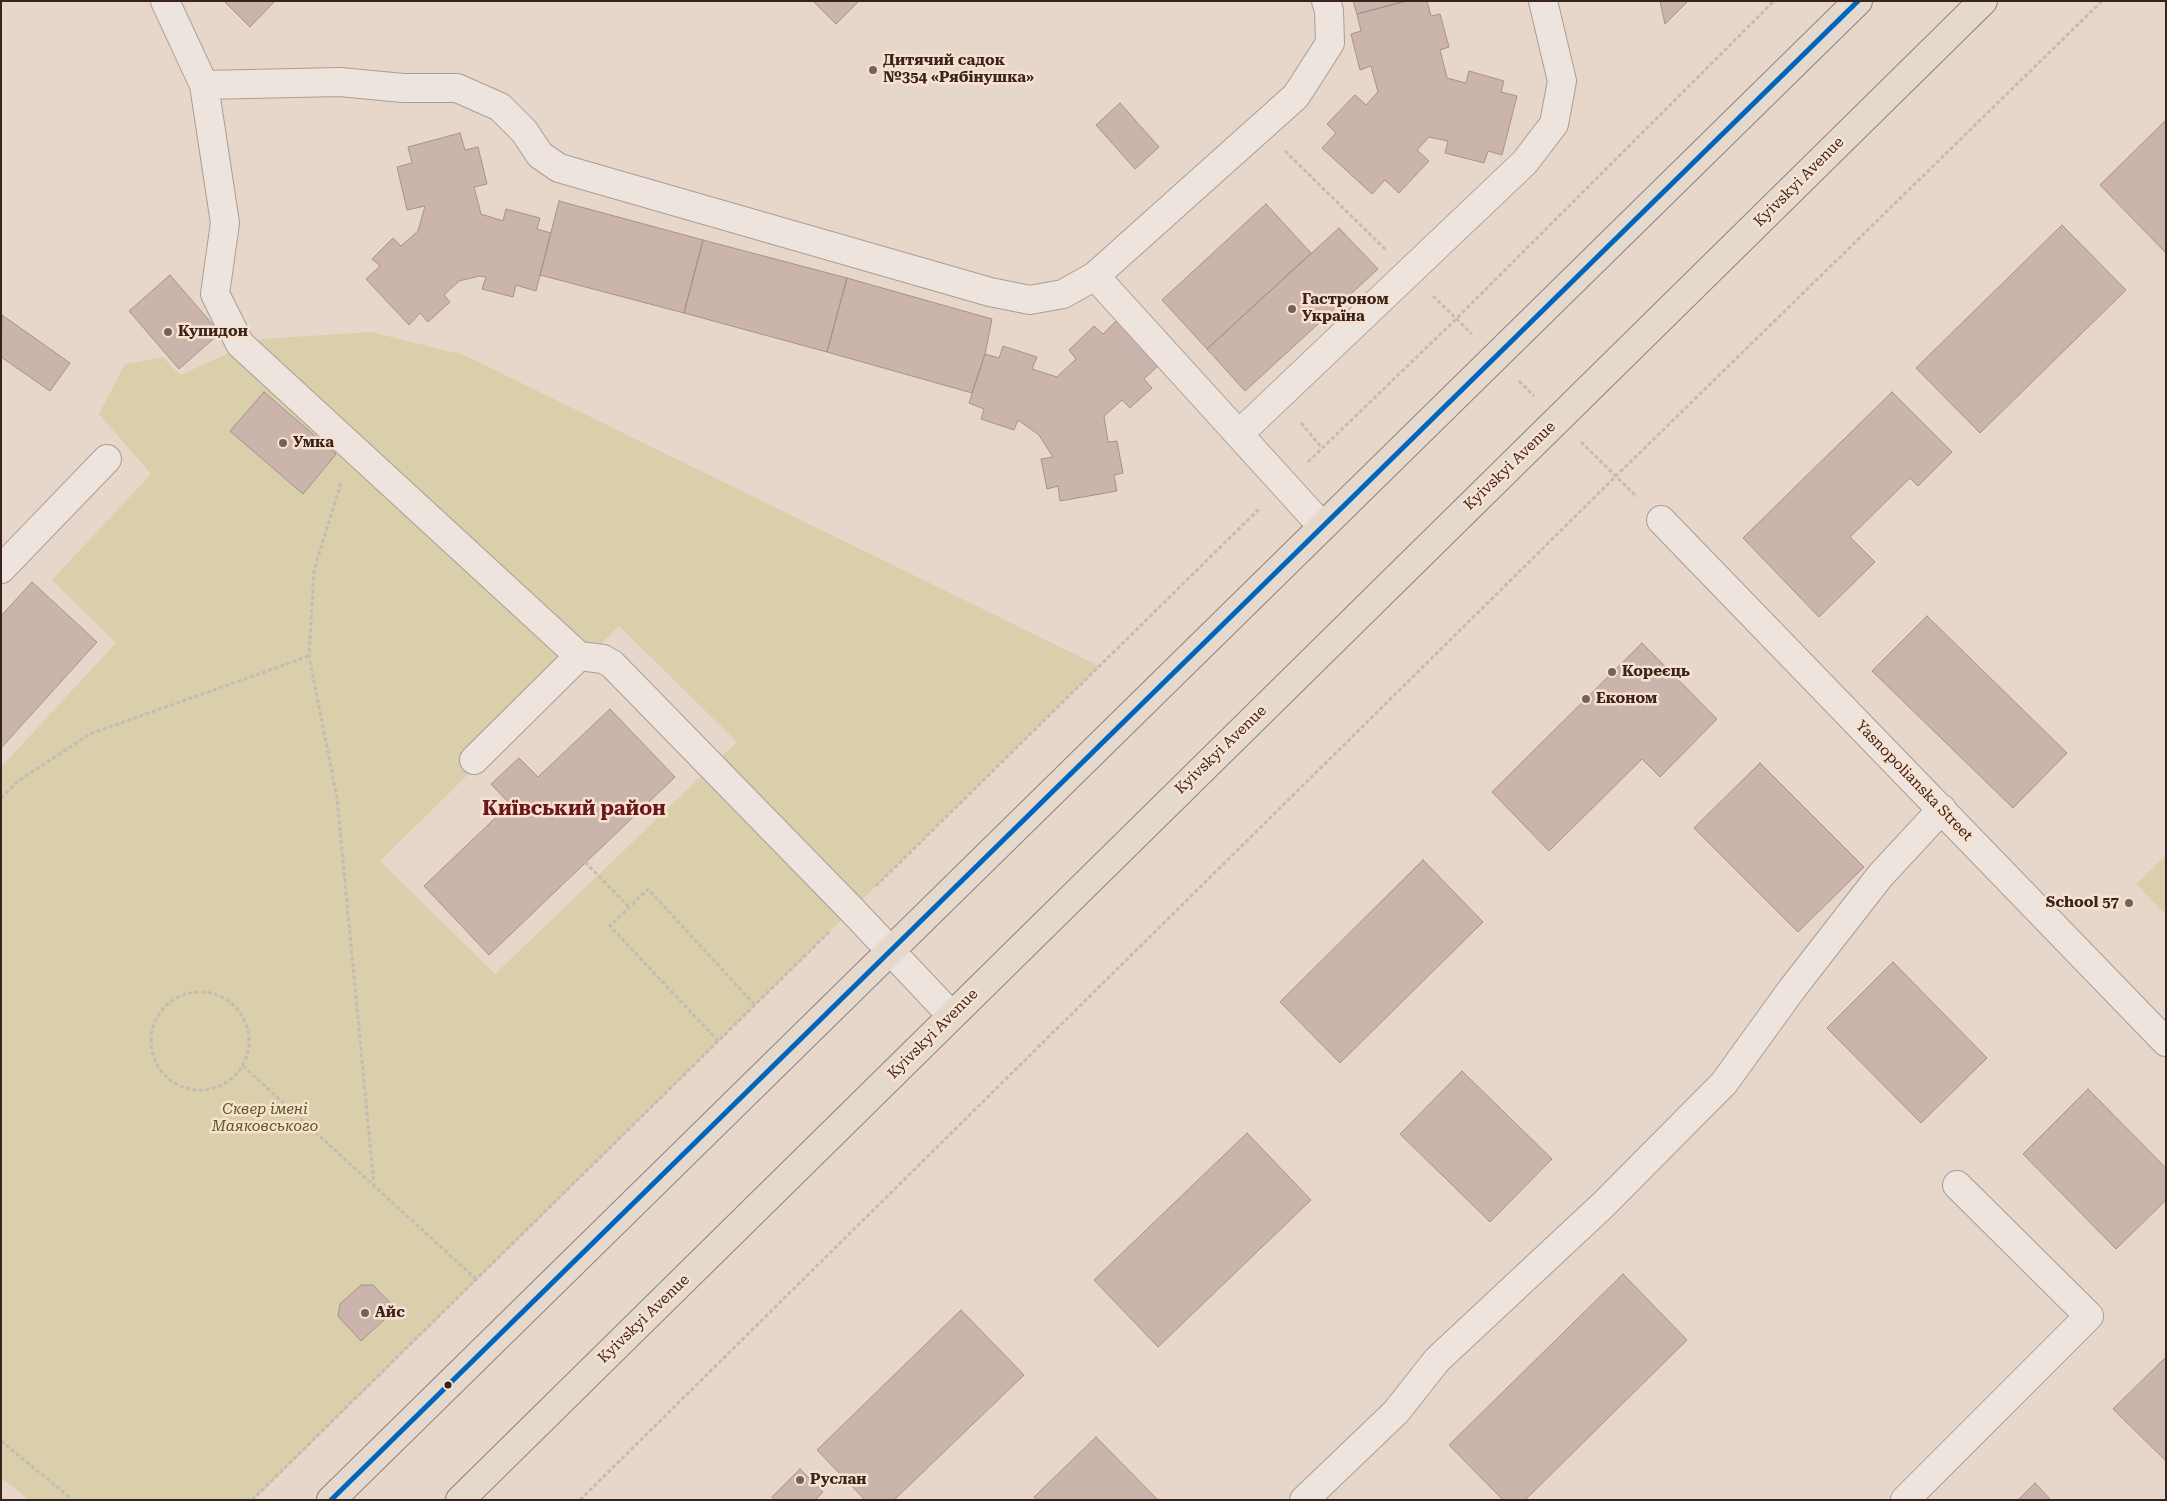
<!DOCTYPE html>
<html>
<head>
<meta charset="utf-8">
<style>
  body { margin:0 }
  #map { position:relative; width:2167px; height:1501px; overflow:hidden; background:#e6d7ca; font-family:"Roboto Serif",serif }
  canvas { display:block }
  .frame { position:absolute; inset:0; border:2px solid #3a231c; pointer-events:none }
</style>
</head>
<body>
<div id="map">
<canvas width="2167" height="1501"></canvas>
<div class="frame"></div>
</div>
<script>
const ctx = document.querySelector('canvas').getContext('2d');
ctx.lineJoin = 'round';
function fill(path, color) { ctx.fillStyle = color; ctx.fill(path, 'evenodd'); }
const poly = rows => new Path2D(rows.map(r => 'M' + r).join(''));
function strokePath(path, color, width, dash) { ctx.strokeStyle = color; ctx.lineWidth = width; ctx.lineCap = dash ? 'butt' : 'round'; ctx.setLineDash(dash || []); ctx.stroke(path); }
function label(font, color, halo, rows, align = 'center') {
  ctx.font = font + ' "Roboto Serif",serif'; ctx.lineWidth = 5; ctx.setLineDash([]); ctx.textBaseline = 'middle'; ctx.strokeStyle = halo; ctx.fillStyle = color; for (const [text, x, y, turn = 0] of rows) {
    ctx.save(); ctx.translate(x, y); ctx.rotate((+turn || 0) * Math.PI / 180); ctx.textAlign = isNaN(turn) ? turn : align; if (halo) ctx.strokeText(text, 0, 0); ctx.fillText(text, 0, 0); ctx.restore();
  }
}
fill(poly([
  [371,332,464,355,1099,666,254,1500,29,1500,1,1478,1,767,116,643,52,580,151,474,99,414,125,364,163,357,180,375,261,339],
  [619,626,737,742,495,974,380,861],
  [2166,855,2166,915,2136,884]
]), '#dacfab');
const building = poly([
  [224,1,275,1,250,27,224,1],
  [813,1,859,1,836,24,813,1],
  [1353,1,1406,1,1357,14,1353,1],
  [1406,1,1427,1,1431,16,1440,14,1449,47,1440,50,1447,78,1466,83,1469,71,1504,81,1501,92,1517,96,1502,155,1488,151,1484,163,1445,153,1448,141,1429,137,1417,150,1429,161,1399,193,1385,180,1372,194,1322,148,1336,133,1327,124,1355,95,1366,105,1378,92,1371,66,1360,70,1351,34,1361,31,1357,14,1406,1],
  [1660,1,1688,1,1665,24,1660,1],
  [1120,103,1159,147,1135,169,1096,125,1120,103],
  [2166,120,2166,252,2165,252,2100,185,2166,120],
  [460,133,465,150,478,147,487,184,474,187,481,214,503,221,506,209,540,218,537,229,551,233,540,275,536,291,516,285,513,297,482,289,486,277,479,276,459,281,444,295,450,302,428,322,420,313,409,325,366,279,380,266,372,259,393,238,401,246,418,231,425,206,407,210,397,167,412,163,408,147,460,133],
  [559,201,703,240,684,313,540,275,559,201],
  [1266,204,1311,253,1207,349,1162,300,1266,204],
  [2062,225,2126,290,1980,433,1916,368,2062,225],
  [1339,228,1378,269,1245,391,1207,349,1339,228],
  [703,240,847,278,827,352,684,313,703,240],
  [170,275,220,333,179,369,129,311,170,275],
  [847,278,992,319,985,354,972,393,827,352,847,278],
  [2,315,70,363,50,391,1,357,2,315],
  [1117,320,1159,365,1144,379,1152,388,1130,408,1122,400,1104,416,1108,442,1117,441,1123,473,1114,475,1117,491,1060,501,1058,486,1047,489,1041,459,1053,457,1039,435,1018,420,1014,430,981,419,984,409,969,403,985,354,999,358,1003,346,1037,357,1032,369,1057,377,1076,359,1069,350,1094,326,1103,334,1117,320],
  [264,392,336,454,303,494,230,431,264,392],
  [1892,392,1952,452,1918,486,1910,478,1850,537,1875,562,1819,617,1743,538,1892,392],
  [32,582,97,642,1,748,1,616,32,582],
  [1927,616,2067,753,2013,808,1872,671,1927,616],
  [1642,643,1717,719,1660,777,1642,759,1549,851,1492,792,1642,643],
  [610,709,675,777,489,955,424,886,510,804,491,784,519,758,538,777,610,709],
  [1760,763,1864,867,1798,932,1694,828,1760,763],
  [1423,860,1483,922,1340,1063,1280,1002,1423,860],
  [1893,962,1987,1058,1921,1123,1827,1028,1893,962],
  [1462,1071,1552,1159,1490,1222,1400,1134,1462,1071],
  [2088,1089,2166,1168,2166,1200,2116,1249,2023,1154,2088,1089],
  [1247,1133,1311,1200,1158,1347,1094,1280,1247,1133],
  [1623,1274,1687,1340,1525,1500,1503,1500,1449,1445,1623,1274],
  [361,1285,373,1285,396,1309,361,1341,338,1316,340,1304,361,1285],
  [961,1310,1024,1375,894,1500,865,1500,817,1450,961,1310],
  [2166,1357,2166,1461,2113,1409,2166,1357],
  [1096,1437,1158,1500,1037,1500,1034,1497,1096,1437],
  [800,1469,823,1492,815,1500,775,1500,772,1497,800,1469],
  [2035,1483,2051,1500,2018,1500,2035,1483]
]);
fill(building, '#cab4ab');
strokePath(building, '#a6928a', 1);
const minor = poly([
  [165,1,204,85,340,82,403,88,457,88,500,107,524,131,540,155,559,168,990,292,1030,300,1063,294,1095,276,1296,96,1330,43,1329,11,1326,1],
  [204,85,225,223,215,294,240,344,579,656,474,760],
  [1095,276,1322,526],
  [1239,434,1525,162,1554,124,1562,81,1543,1],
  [1661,520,2166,1042],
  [1,569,107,459],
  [579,656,603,659,612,664,852,910,951,1015],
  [1304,1500,1396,1412,1437,1360,1603,1205,1724,1083,1792,989,1880,876,1942,809],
  [1905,1500,2089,1316,1957,1185]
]);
const major = poly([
  [331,1500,1858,1],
  [460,1500,1983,1]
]);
strokePath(minor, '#ab9d94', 30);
strokePath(major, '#90827b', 30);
strokePath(poly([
  [1285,151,1386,250],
  [1433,296,1472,334],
  [1519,381,1534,396],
  [1301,423,1322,448],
  [1581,442,1637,497],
  [1308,462,1456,319,1774,1],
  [341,483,314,570,309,656,337,798,374,1186],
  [1,798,17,782,90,734,309,656],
  [585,862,629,907],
  [876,886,1260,508],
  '151 1041a49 49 0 1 1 98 0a49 49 0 1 1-98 0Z',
  [718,1041,610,926,648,889,755,1005],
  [243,1066,476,1279],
  [1,1441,73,1500],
  [252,1500,829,932],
  [580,1500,1616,476,2102,1]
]), '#c6bbb4', 3, [4, 2.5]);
strokePath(minor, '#ede4dd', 28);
strokePath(major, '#e5d8cd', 28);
strokePath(poly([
  [331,1500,1858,1]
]), '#0065bd', 5);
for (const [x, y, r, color] of [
  [873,70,5,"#766259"],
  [1292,309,5,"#766259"],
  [168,332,5,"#766259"],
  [283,443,5,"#766259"],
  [1612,672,5,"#766259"],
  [1586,699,5,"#766259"],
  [2129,903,5,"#766259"],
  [365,1313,5,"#766259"],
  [448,1385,4.5,"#3a231c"],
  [800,1480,5,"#766259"]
]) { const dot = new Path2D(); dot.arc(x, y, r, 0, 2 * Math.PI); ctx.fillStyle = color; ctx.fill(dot); strokePath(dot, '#f8e2cf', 2); }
label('bold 15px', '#3a231c', '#f8e2cf', [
  ["Дитячий садок",883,61],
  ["№354 «Рябінушка»",883,78],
  ["Гастроном",1302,300],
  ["Україна",1302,317],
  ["Купидон",178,332],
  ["Умка",293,443],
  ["Кореєць",1622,672],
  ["Економ",1596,699],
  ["School 57",2119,903,"right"],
  ["Айс",375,1313],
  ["Руслан",810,1480]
], 'left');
label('15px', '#3a231c', '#f8e2cf', [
  ["Kyivskyi Avenue",1799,182,-45],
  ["Kyivskyi Avenue",1510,466,-44],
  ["Kyivskyi Avenue",1221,750,-44],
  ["Yasnopolianska Street",1914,781,46],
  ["Kyivskyi Avenue",933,1034,-45],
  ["Kyivskyi Avenue",644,1319,-44]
]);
label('italic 15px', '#585820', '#f8e2cf', [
  ["Сквер імені",265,1110],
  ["Маяковського",265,1127]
]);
label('bold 20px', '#6a171b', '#f8e2cf', [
  ["Київський район",574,809]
]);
</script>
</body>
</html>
